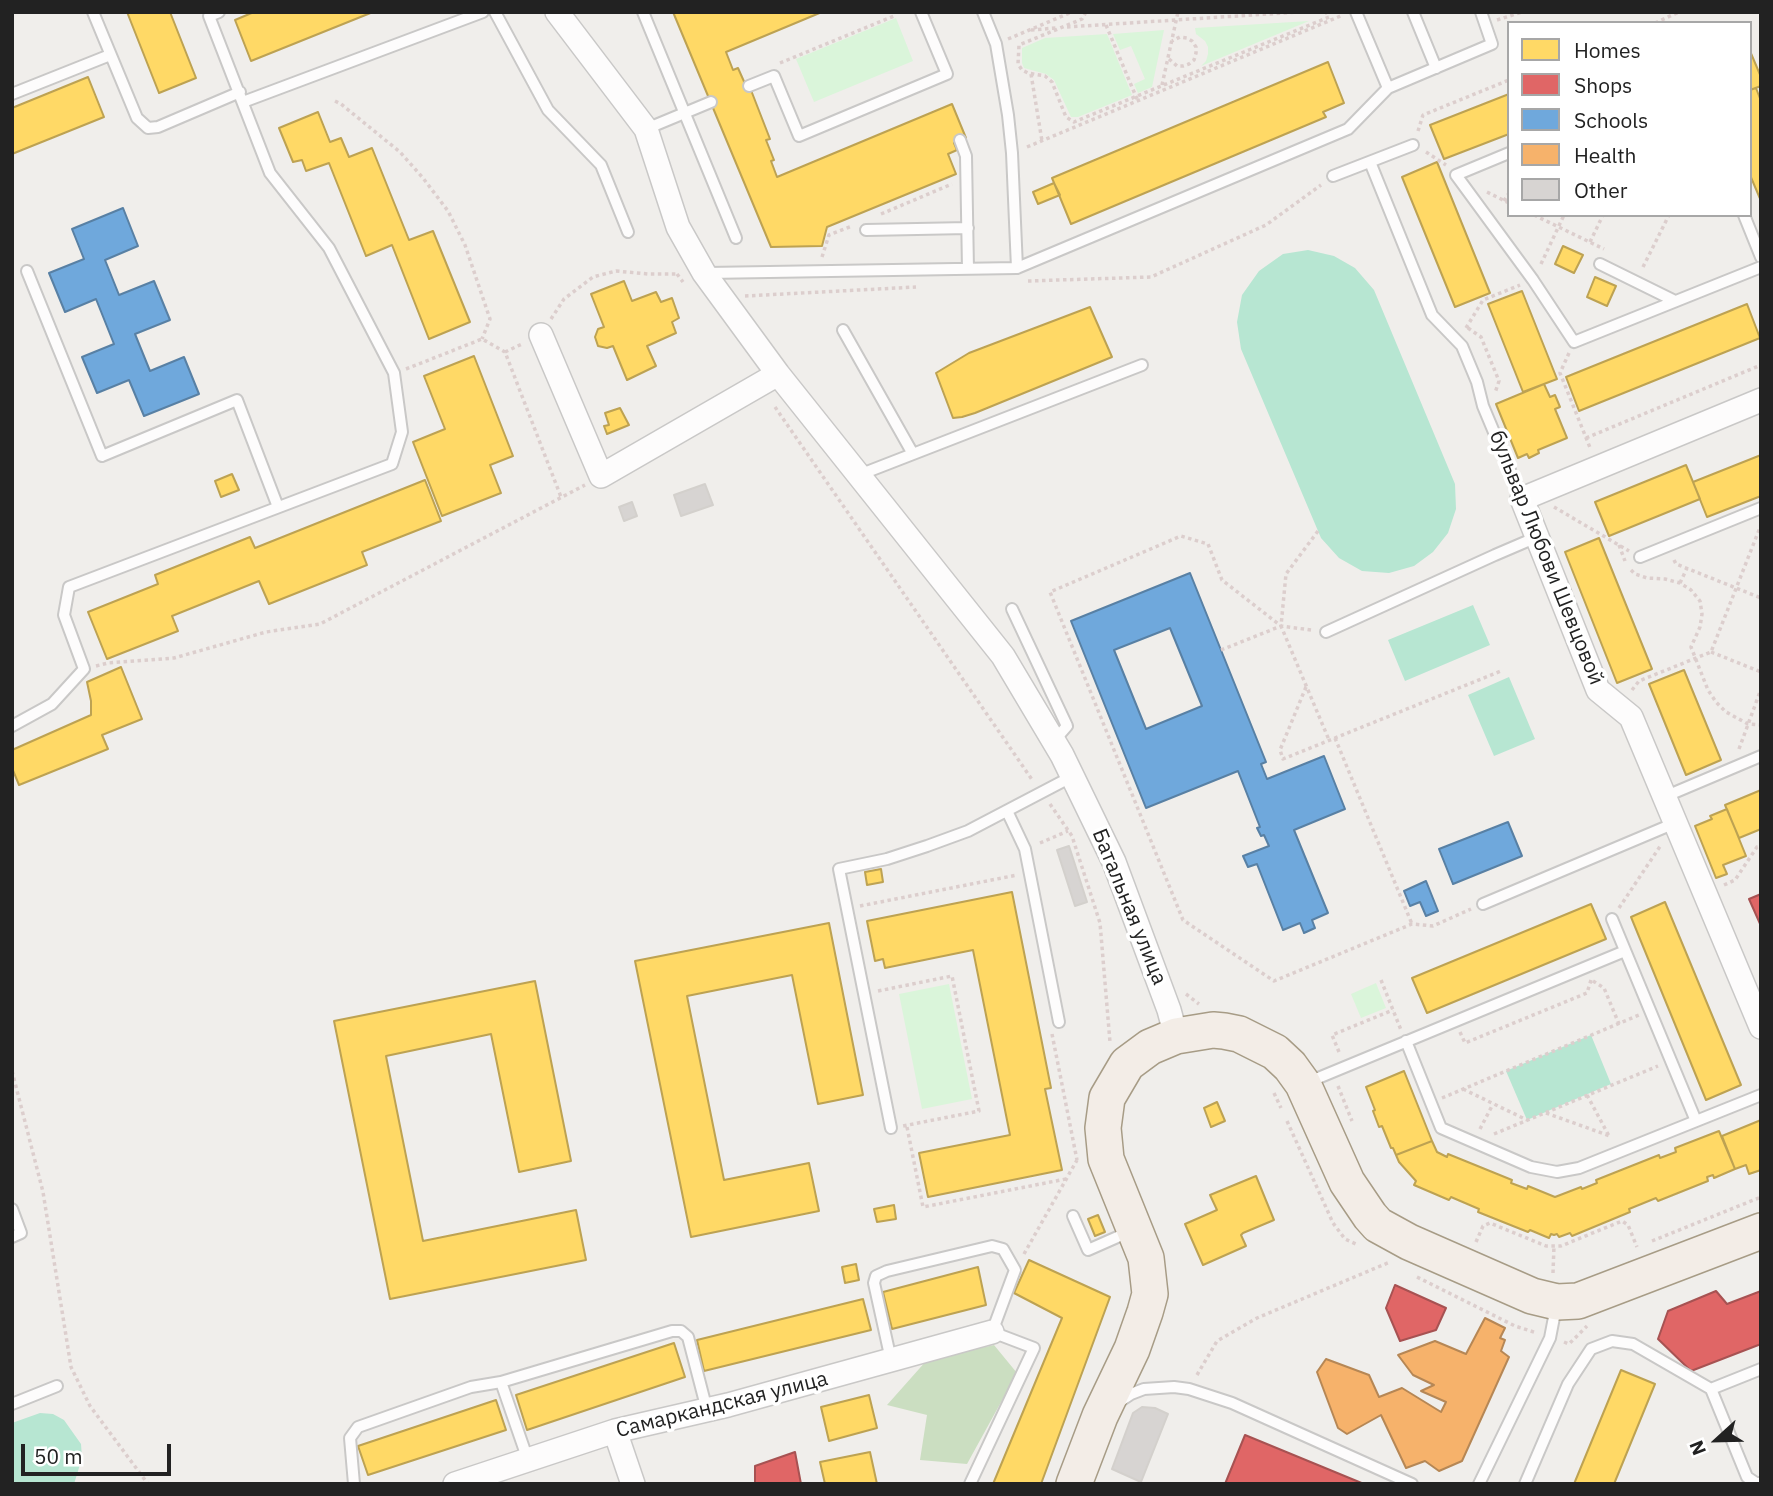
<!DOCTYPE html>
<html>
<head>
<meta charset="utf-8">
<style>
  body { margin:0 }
  #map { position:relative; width:1773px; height:1496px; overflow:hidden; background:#f0eeeb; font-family:"IBM Plex Sans",sans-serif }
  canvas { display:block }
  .frame { position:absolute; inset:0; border:14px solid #222; pointer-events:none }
  .legend { position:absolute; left:1507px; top:21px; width:245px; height:196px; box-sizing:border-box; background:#fff; border:2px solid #a7a7a7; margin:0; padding:9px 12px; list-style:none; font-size:21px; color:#222 }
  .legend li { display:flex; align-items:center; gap:14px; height:35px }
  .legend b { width:35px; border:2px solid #a7a7a7 }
  .north { position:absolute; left:1682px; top:1405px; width:70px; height:70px; -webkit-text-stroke:5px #fff; paint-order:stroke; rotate:248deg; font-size:19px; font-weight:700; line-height:28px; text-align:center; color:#222 }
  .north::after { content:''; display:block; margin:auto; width:24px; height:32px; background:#222; clip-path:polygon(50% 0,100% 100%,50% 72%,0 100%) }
  .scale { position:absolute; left:21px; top:1444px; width:150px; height:32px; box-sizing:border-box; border:4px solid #222; border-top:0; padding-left:9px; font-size:21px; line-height:24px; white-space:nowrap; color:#222; -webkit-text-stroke:5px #fff; paint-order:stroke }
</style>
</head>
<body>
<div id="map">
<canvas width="1773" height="1496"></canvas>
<div class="frame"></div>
<ul class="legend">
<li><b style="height:19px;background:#ffd966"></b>Homes</li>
<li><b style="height:19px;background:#e06666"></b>Shops</li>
<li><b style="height:19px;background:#6fa8dc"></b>Schools</li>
<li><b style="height:19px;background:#f6b26b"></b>Health</li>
<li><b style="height:19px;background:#d7d4d2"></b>Other</li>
</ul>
<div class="north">N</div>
<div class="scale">50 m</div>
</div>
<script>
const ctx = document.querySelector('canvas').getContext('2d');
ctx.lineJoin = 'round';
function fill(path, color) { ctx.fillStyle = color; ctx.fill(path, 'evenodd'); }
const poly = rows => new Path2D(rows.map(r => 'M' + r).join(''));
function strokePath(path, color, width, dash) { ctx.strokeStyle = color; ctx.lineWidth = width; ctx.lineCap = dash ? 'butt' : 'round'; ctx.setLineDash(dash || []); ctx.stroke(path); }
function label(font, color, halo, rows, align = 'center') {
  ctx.font = font + ' "IBM Plex Sans",sans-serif'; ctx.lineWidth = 7; ctx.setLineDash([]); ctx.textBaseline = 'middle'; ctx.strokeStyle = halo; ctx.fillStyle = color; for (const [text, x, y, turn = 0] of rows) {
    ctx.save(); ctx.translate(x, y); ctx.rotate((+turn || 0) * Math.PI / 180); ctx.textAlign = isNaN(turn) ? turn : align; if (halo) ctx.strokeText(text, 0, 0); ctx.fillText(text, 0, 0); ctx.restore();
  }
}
fill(poly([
  [994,1345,1017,1373,967,1464,920,1460,927,1415,887,1405,927,1360]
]), '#cbdec1');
fill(poly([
  [896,18,913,61,814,102,796,59],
  [1309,21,1201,66,1206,61,1208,54,1208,47,1205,41,1196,34,1195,28],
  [1164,30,1152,87,1138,93,1134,84,1145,79,1131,46,1120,50,1113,34],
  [1107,34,1132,95,1078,117,1071,117,1054,80,1046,74,1024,68,1022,63,1022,48,1045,38],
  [1376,983,1386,1008,1361,1018,1351,994],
  [949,984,972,1099,922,1109,899,994]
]), '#daf5da');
fill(poly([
  [1308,250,1334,256,1355,268,1374,290,1455,484,1456,509,1448,533,1433,552,1414,566,1389,573,1362,571,1339,558,1321,538,1241,349,1237,322,1242,295,1259,271,1283,254],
  [1473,605,1490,645,1405,681,1388,640],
  [1509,677,1535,739,1494,756,1468,695],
  [1591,1035,1611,1084,1527,1120,1506,1071],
  [40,1413,53,1414,64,1420,81,1444,82,1458,74,1484,12,1484,12,1423]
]), '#b7e6d2');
const homes = poly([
  [127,12,170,12,196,78,159,93,127,12],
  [254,12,373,12,251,61,235,20,254,12],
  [673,12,822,12,726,52,733,70,738,68,746,86,749,85,770,139,766,140,774,160,771,161,777,177,952,104,966,138,954,143,957,150,948,154,956,174,827,227,822,246,771,247,673,12],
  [1750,51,1761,77,1761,86,1750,90,1750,51],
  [1328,62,1344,103,1323,112,1326,117,1071,224,1052,178,1328,62],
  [88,77,104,117,12,154,12,108,88,77],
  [1756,88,1761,101,1761,201,1750,175,1750,90,1756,88],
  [1509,94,1509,134,1444,159,1430,125,1509,94],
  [318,112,330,142,341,138,349,157,372,148,409,240,433,231,470,322,429,339,392,245,366,256,329,163,306,171,302,160,293,162,279,128,318,112],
  [1437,162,1490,293,1455,307,1402,177,1437,162],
  [1054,183,1060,195,1038,204,1033,192,1054,183],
  [1563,246,1583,255,1574,273,1555,264,1563,246],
  [1595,277,1616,286,1607,306,1587,297,1595,277],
  [624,281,632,301,656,292,661,302,672,298,679,318,672,322,676,333,647,346,656,366,627,380,613,346,607,348,598,346,595,337,598,329,604,327,591,294,624,281],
  [1522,291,1557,379,1523,392,1488,304,1522,291],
  [1747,304,1760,338,1579,411,1566,377,1747,304],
  [1090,307,1112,357,975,413,962,417,953,418,936,373,969,353,1090,307],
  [474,356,513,456,490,465,501,493,442,516,413,442,445,429,424,376,474,356],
  [1544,384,1550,397,1555,395,1560,407,1555,409,1567,438,1538,450,1539,453,1529,458,1527,454,1518,458,1496,404,1544,384],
  [620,408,629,425,607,434,604,426,609,425,605,413,620,408],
  [1761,455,1761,496,1707,517,1693,482,1761,455],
  [1686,465,1700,499,1609,536,1595,502,1686,465],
  [232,474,239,490,221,497,215,481,232,474],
  [425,480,441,521,362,552,367,565,269,604,259,581,172,616,178,631,107,659,88,612,158,584,155,575,250,537,255,548,425,480],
  [1599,538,1652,669,1617,683,1565,552,1599,538],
  [121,667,142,719,102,735,108,749,19,785,12,768,12,750,91,715,91,701,87,682,121,667],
  [1684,670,1721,760,1686,775,1649,684,1684,670],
  [1761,790,1761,829,1739,838,1725,805,1761,790],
  [1727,809,1746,856,1723,865,1727,874,1716,878,1695,826,1712,819,1710,816,1727,809],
  [881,869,883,882,867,885,865,872,881,869],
  [1012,892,1051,1088,1045,1089,1062,1170,928,1197,919,1153,1010,1135,973,950,885,968,883,959,875,961,867,921,1012,892],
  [1665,902,1741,1085,1706,1100,1631,917,1665,902],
  [1591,904,1606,939,1427,1013,1412,978,1591,904],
  [829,923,863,1095,818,1104,792,975,687,996,724,1180,809,1163,819,1211,691,1237,635,961,829,923],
  [535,981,571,1161,519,1172,491,1034,386,1056,423,1241,576,1210,586,1260,390,1299,334,1021,535,981],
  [1404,1071,1432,1141,1396,1155,1393,1148,1391,1148,1382,1126,1379,1127,1373,1111,1375,1110,1366,1087,1404,1071],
  [1217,1102,1225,1121,1211,1127,1204,1108,1217,1102],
  [1761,1120,1761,1170,1749,1174,1746,1165,1735,1169,1722,1136,1761,1120],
  [1719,1131,1735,1169,1714,1178,1713,1175,1707,1177,1708,1181,1658,1201,1656,1198,1629,1209,1630,1212,1572,1236,1570,1233,1559,1237,1557,1234,1554,1235,1551,1234,1549,1238,1530,1230,1528,1232,1478,1212,1479,1209,1451,1197,1449,1200,1414,1185,1416,1181,1399,1162,1396,1155,1432,1141,1437,1152,1447,1157,1448,1154,1512,1180,1511,1183,1527,1189,1528,1186,1555,1197,1581,1187,1582,1189,1597,1183,1596,1180,1659,1155,1660,1158,1676,1152,1675,1148,1719,1131],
  [1256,1176,1274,1220,1243,1233,1241,1235,1246,1246,1203,1265,1185,1224,1217,1210,1210,1195,1256,1176],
  [894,1205,896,1219,877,1222,874,1209,894,1205],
  [1098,1215,1105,1232,1095,1236,1088,1219,1098,1215],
  [1029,1260,1110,1297,1041,1484,993,1484,1062,1318,1014,1293,1029,1260],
  [856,1264,859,1280,845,1283,842,1267,856,1264],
  [978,1267,986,1305,892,1329,883,1292,978,1267],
  [863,1299,871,1330,704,1371,697,1340,863,1299],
  [674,1343,685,1377,527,1430,516,1395,674,1343],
  [1621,1370,1655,1384,1614,1484,1574,1484,1621,1370],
  [869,1395,877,1428,829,1441,821,1407,869,1395],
  [496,1400,506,1430,368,1475,358,1446,496,1400],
  [870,1452,877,1484,825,1484,820,1462,870,1452]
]);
fill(homes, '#ffd966');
strokePath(homes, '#bda252', 2);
const shops = poly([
  [1761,894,1761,926,1749,899,1761,894],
  [1395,1285,1446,1308,1436,1330,1400,1341,1386,1308,1395,1285],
  [1716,1291,1727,1304,1761,1291,1761,1344,1691,1371,1658,1339,1668,1311,1716,1291],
  [1245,1435,1364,1484,1225,1484,1245,1435],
  [795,1452,801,1484,755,1484,755,1466,795,1452]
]);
fill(shops, '#e06666');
strokePath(shops, '#a75252', 2);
const schools = poly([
  [123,208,138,246,105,260,119,295,154,281,170,320,135,334,150,371,184,357,199,394,144,416,129,380,97,393,82,357,114,344,96,299,65,312,49,273,84,259,72,229,123,208],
  [1190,573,1266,762,1261,764,1267,779,1324,756,1345,809,1294,830,1328,913,1312,920,1315,928,1304,933,1300,923,1283,930,1257,864,1248,867,1243,856,1269,846,1264,835,1261,836,1257,828,1260,827,1238,771,1146,808,1071,621,1190,573],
  [1170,628,1202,706,1146,729,1114,650,1170,628],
  [1508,822,1522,856,1453,884,1439,849,1508,822],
  [1426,881,1438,911,1426,916,1420,902,1410,906,1404,891,1426,881]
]);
fill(schools, '#6fa8dc');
strokePath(schools, '#5880a4', 2);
const health = poly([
  [1485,1318,1505,1328,1500,1338,1505,1340,1501,1351,1509,1357,1462,1461,1439,1471,1425,1461,1406,1468,1381,1415,1347,1434,1338,1428,1317,1372,1326,1359,1369,1375,1379,1397,1402,1388,1441,1412,1446,1402,1421,1391,1434,1385,1413,1375,1398,1355,1435,1341,1466,1354,1485,1318]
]);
fill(health, '#f6b26b');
strokePath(health, '#b68755', 2);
const building = poly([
  [705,484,713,505,681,516,674,495,705,484],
  [632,502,637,516,624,521,619,507,632,502],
  [1069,846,1087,902,1075,906,1057,850,1069,846],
  [1142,1407,1155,1408,1168,1414,1141,1482,1112,1469,1133,1413,1142,1407]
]);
fill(building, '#d7d4d2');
strokePath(building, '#d3d0cc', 2);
const service = poly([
  [93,12,137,118,148,128,158,127,240,92],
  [495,12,548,110,601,165,628,232],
  [643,12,736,238],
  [983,12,996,44,1008,115,1012,153,1017,268],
  [1356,12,1388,88],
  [1413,12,1436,68],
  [749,86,774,76,799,136,947,74,921,12],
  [12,94,110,55],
  [243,102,483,12],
  [646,129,711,102],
  [960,140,966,156,968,269],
  [1509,153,1456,175,1533,280,1574,342,1761,267],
  [1370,162,1432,315,1462,346,1477,382,1483,406,1522,499],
  [1333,176,1413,145],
  [1744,215,1761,257],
  [866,230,968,228],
  [1600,264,1675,301],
  [27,271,102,456,237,400,278,507],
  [707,273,1017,268,1348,129,1388,88,1492,44,1481,12],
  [843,330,913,454],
  [859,475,1142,365],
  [1640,557,1761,508],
  [1012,609,1067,726,1054,741],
  [1326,632,1495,555,1537,537],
  [12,726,52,704,84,669,64,615,69,587,392,464,402,432,394,373,329,248,270,173,209,16,219,12],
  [1664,797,1761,756],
  [1007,811,1025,849,1059,1022],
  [1483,904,1675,823],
  [1612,919,1696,1121],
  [1406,1041,1441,1128,1531,1167,1557,1172,1579,1168,1761,1095],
  [1306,1083,1625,951],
  [891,1128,839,869,887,859,927,846,968,831,1073,776],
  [12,1209,21,1233,12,1237],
  [1073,1216,1088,1250,1131,1231],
  [891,1360,874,1283,876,1276,887,1271,992,1246,1003,1249,1015,1270,992,1332,1034,1348,970,1484],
  [501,1382,672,1331,681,1331,688,1337,707,1410],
  [1711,1389,1761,1369],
  [1119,1402,1131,1394,1144,1389,1174,1387,1189,1389,1232,1403,1412,1484],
  [12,1404,57,1386],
  [354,1484,350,1438,358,1427,471,1387,501,1382,528,1460],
  [1479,1484,1550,1338,1556,1307],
  [1525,1484,1568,1384,1591,1349,1612,1341,1633,1344,1711,1389,1747,1477,1756,1483,1761,1483]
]);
const minor = poly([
  [557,12,646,129,678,227,704,273,778,374,1003,656,1062,755,1114,862,1169,1010,1176,1036],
  [541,335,601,476,778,374],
  [1761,400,1522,499,1598,690,1631,717,1761,1027],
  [615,1431,633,1484],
  [455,1484,615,1431,728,1405,992,1332]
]);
const primary = poly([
  [1074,1484,1100,1416,1132,1349,1145,1312,1150,1294,1146,1258,1106,1159,1103,1128,1107,1098,1127,1064,1150,1047,1176,1036,1213,1030,1224,1031,1239,1034,1275,1052,1290,1066,1303,1084,1347,1182,1370,1216,1378,1225,1409,1242,1532,1296,1557,1302,1578,1301,1761,1231]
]);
strokePath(service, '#c9c8c7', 14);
strokePath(minor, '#c9c8c7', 26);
strokePath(primary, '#a79c86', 38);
strokePath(poly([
  [1086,12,1082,19,1019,45,1018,64,1022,70,1028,73,1045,76,1052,82,1066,117,1074,122,1329,17,1326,12],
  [1497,20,1522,12],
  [1655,23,1679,12],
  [1106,25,1137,99],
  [1067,27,1299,12],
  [1031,30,1056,28],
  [1008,39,1072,12],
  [1169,59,1177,66,1183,66,1189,64,1194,60,1196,53,1196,47,1192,41,1187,38,1180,37,1172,41],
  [780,63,894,16,893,12],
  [1031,74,1042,141],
  [1162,85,1178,12],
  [335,101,341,104,400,152,423,178,448,211,465,245,490,319,482,339],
  [1418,131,1423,115,1509,80],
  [1027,147,1343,15],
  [1426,152,1446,165],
  [1487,192,1509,203],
  [1504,201,1509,193],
  [881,214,952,184],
  [1534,215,1604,249],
  [1590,242,1603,215],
  [822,257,829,235,852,226],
  [1541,264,1564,215],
  [1643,267,1669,215],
  [677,274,683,282],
  [1028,281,1151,277,1266,225,1321,185],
  [745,296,916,287],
  [551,319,564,299,593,277,616,271,648,274,677,274],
  [1466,328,1483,300,1520,285],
  [1468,328,1481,337,1499,381,1495,393],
  [505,352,522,344],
  [1569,353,1560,373,1591,450],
  [406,369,482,339,505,352,561,497],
  [775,407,1033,781],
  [1586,438,1761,365],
  [1554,507,1629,551],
  [1318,531,1286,574,1281,626,1329,740],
  [1619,545,1625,561],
  [1674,560,1676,564,1761,598],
  [1631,570,1635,574,1647,578,1665,579,1680,583,1691,590,1700,601,1702,614,1700,627,1691,647,1708,690,1716,702,1726,712,1748,724,1761,725],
  [1680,583,1687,568],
  [1311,630,1281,626,1222,580,1208,544,1181,536,1050,592,1183,920,1274,981,1412,924,1433,926,1471,909],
  [1221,650,1281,626],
  [1711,652,1761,672],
  [96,666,108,663,174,658,266,632,320,624,585,485],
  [1306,687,1280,750,1283,759,1501,671],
  [1632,690,1639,681,1711,652,1761,525],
  [1335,738,1412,924],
  [1739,749,1761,689],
  [1050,804,1072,836,1100,923,1110,1042],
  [1040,843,1068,831],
  [1724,885,1735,880,1757,847,1761,846],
  [860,906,1017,875],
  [1619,908,1661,845],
  [1381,980,1401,1030],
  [1593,981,1604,988,1619,1024],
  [878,991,952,976,979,1111,903,1126],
  [1186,994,1199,1004],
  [1460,1032,1465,1043,1587,993,1591,980],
  [1052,1034,1077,1160],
  [1339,1052,1332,1035,1393,1010],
  [12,1071,43,1192,71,1367,90,1406,148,1484],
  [1338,1086,1352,1121],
  [1463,1089,1527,1120],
  [1274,1093,1281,1108],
  [1587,1095,1609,1136],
  [1442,1098,1639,1015],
  [1546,1113,1610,1136],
  [1287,1121,1333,1223,1345,1239,1358,1245],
  [907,1127,923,1207,1066,1179],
  [1480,1129,1493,1104],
  [1494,1134,1658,1066],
  [1652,1241,1761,1197],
  [1476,1242,1483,1226,1490,1223,1546,1246,1561,1246,1622,1221,1628,1225,1637,1247],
  [1024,1254,1077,1160],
  [1553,1273,1554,1246],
  [1417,1277,1515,1326,1537,1333],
  [1564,1342,1569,1344,1587,1326],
  [1197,1375,1217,1341,1257,1318,1390,1262]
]), '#dccecd', 3.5, [3.5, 3.5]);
strokePath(service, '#fdfcfc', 10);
strokePath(minor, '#fdfcfc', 23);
strokePath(primary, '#f3ede7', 35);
label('21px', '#222', '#fff', [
  ["бульвар Любови Шевцовой",1546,558,68],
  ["Батальная улица",1129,907,68],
  ["Самаркандская улица",722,1405,-14]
]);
</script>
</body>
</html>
